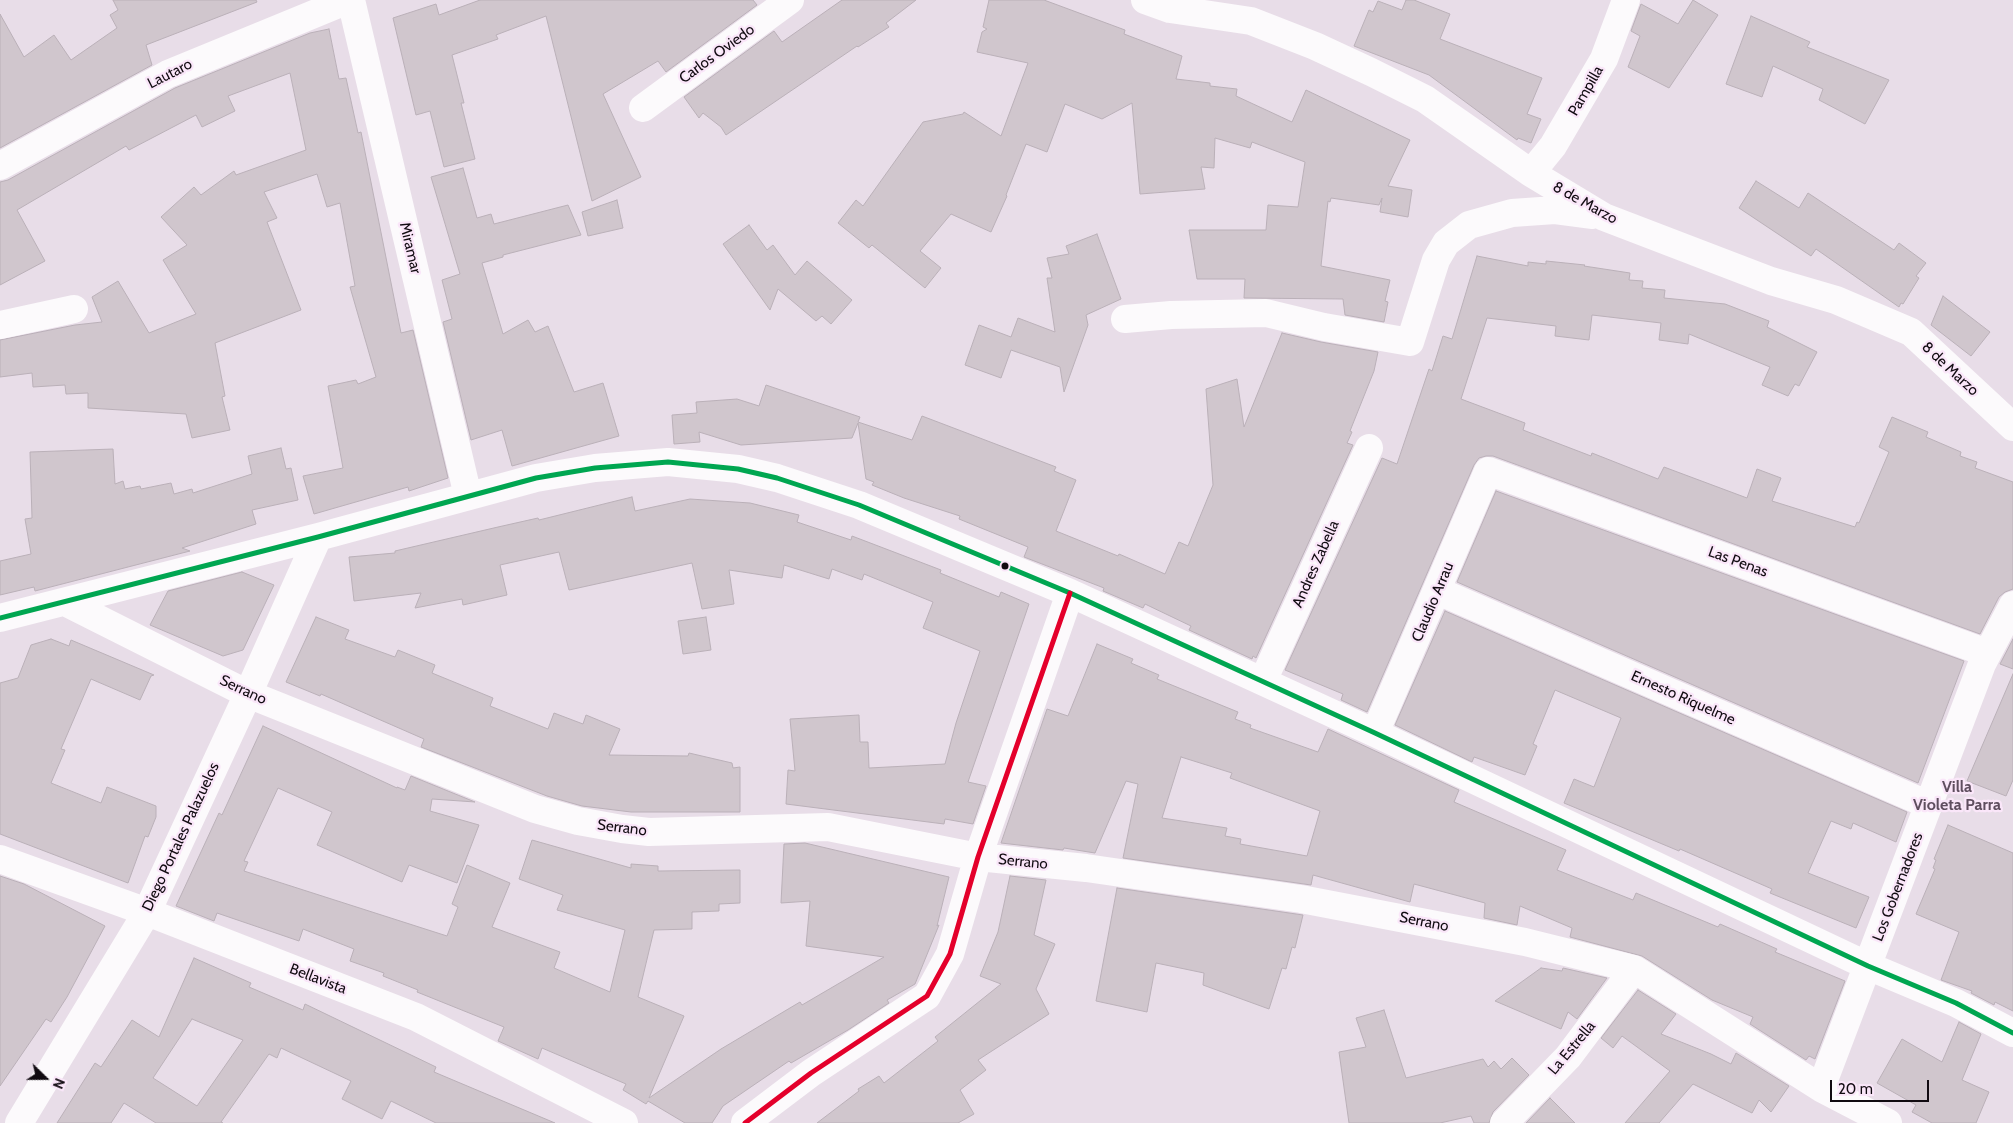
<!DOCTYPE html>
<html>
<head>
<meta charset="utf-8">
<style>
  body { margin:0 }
  #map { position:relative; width:2013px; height:1123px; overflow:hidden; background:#e8dde8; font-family:Cabin,sans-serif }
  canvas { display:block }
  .north { position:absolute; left:20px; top:1053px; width:50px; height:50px; -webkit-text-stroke:4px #fae6f9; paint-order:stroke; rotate:112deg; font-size:14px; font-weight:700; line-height:20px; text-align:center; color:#110b11 }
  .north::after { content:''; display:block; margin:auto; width:18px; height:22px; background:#110b11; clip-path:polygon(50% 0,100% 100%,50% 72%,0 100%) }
  .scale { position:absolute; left:1830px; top:1080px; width:99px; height:22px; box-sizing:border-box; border:2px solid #110b11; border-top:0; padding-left:6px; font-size:15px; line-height:18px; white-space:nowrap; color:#110b11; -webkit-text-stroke:4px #fae6f9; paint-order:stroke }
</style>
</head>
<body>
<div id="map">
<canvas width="2013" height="1123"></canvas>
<div class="north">N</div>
<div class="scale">20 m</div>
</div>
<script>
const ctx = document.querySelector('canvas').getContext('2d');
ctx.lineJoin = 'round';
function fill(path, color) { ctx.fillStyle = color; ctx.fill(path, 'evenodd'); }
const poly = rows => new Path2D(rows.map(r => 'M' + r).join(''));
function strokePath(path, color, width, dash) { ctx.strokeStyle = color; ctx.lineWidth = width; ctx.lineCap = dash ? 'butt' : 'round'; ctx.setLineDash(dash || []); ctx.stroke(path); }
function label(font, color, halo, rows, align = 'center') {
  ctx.font = font + ' Cabin,sans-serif'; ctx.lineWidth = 4.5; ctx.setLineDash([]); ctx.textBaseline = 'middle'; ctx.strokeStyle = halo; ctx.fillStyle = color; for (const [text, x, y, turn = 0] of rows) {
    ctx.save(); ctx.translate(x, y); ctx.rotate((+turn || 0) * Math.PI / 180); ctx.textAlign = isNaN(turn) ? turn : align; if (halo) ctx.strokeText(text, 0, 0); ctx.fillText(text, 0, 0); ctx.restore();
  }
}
const building = poly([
  [113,0,256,0,257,2,146,45,152,65,0,148,0,14,24,57,54,35,71,60,117,28,110,15,118,10,113,0],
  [480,0,753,0,757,5,666,72,658,61,603,94,641,177,592,201,546,16,496,35,498,39,452,55,464,103,461,103,475,159,444,167,430,111,416,115,393,18,436,4,439,15,480,0],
  [842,0,916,0,886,23,889,27,858,47,857,46,726,135,721,127,703,113,699,118,684,97,774,31,782,42,842,0],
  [989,0,1044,0,1125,30,1124,34,1182,56,1176,79,1210,83,1210,86,1237,89,1236,96,1292,122,1306,90,1410,140,1388,186,1412,190,1408,217,1380,212,1382,198,1379,205,1331,198,1330,202,1328,201,1321,266,1390,280,1385,301,1388,302,1384,322,1345,315,1343,299,1244,298,1245,279,1197,279,1189,230,1266,230,1268,205,1298,207,1305,162,1252,142,1250,148,1215,138,1214,168,1201,167,1205,189,1140,194,1132,103,1102,119,1065,104,1047,152,1026,144,1006,195,1007,196,991,232,951,214,920,251,941,268,925,288,872,245,869,248,838,223,856,200,863,206,923,122,963,114,964,112,1001,136,1028,63,977,52,982,32,987,29,983,27,989,0],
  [1406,0,1414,0,1450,14,1440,39,1542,78,1527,114,1541,119,1531,143,1518,138,1517,140,1429,75,1354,46,1369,10,1373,12,1378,1,1402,10,1406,0],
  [1693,0,1718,15,1669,88,1628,67,1640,36,1631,31,1641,4,1678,24,1693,0],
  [1751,16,1810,42,1807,47,1889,80,1865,124,1819,100,1823,89,1773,66,1762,97,1726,84,1751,16],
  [329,29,339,79,346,78,358,133,361,132,401,333,413,330,448,478,409,491,408,487,314,514,303,476,343,468,328,386,356,380,358,384,376,377,350,287,355,286,340,203,327,207,317,174,264,192,277,218,267,222,301,310,215,343,225,396,222,397,230,430,192,438,186,414,88,408,88,393,66,394,65,385,33,387,32,373,0,377,0,340,75,325,102,322,92,297,118,281,149,333,196,314,163,260,187,245,161,217,194,187,201,195,234,171,236,175,306,150,290,73,228,96,235,111,202,127,196,115,129,150,126,146,17,210,45,261,0,285,0,182,8,180,175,88,310,33,329,29],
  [463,168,477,218,491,214,494,224,568,205,581,235,503,255,503,257,482,263,503,334,528,320,535,332,548,326,574,392,603,383,619,436,512,466,502,430,471,440,443,322,452,319,442,280,460,274,431,177,463,168],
  [1756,181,1799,208,1808,193,1894,250,1899,243,1926,263,1916,276,1919,278,1903,304,1901,303,1899,307,1816,249,1811,256,1739,208,1756,181],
  [617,200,623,228,588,236,582,212,617,200],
  [749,225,767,250,773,245,795,275,807,261,852,300,831,324,822,316,816,321,778,289,770,310,723,244,749,225],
  [1097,234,1121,299,1086,315,1088,325,1064,392,1060,367,1011,350,1001,378,965,365,979,325,1011,337,1018,318,1055,332,1047,278,1052,278,1047,258,1069,254,1066,246,1097,234],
  [1477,256,1528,266,1528,262,1546,264,1546,261,1585,265,1584,266,1630,273,1629,280,1643,281,1642,288,1665,290,1664,298,1725,304,1769,321,1767,327,1817,352,1799,386,1795,384,1788,396,1762,385,1770,367,1689,334,1688,344,1659,340,1661,323,1592,315,1589,340,1555,336,1556,326,1487,318,1461,399,1525,423,1523,430,1591,456,1592,453,1658,479,1664,467,1747,498,1757,469,1781,478,1772,501,1855,527,1857,522,1859,523,1889,452,1879,447,1892,417,1928,432,1926,437,1961,452,1960,456,1977,462,1975,468,2013,482,2013,589,2005,592,1999,597,1980,634,1493,456,1486,456,1479,458,1474,465,1367,712,1341,700,1343,694,1285,670,1382,458,1397,464,1429,369,1432,371,1443,336,1452,339,1477,256],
  [1943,296,1990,332,1971,356,1931,325,1943,296],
  [1282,333,1321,342,1378,352,1374,371,1350,431,1352,432,1347,443,1353,445,1256,658,1253,656,1252,659,1189,630,1191,626,1145,604,1143,608,1103,591,1104,588,1024,557,1028,547,959,519,960,516,904,498,872,485,874,482,866,479,858,423,852,438,741,445,699,432,700,442,674,444,672,415,697,413,696,402,737,399,759,406,766,385,860,417,858,422,912,440,922,416,1056,467,1054,471,1076,480,1056,531,1118,556,1119,554,1165,574,1179,542,1188,546,1213,485,1206,389,1237,379,1244,427,1282,333],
  [281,448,286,469,291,468,298,500,252,510,256,524,182,548,190,551,35,591,34,587,0,595,0,561,31,554,25,519,32,518,30,452,113,449,115,484,123,481,125,489,140,486,141,489,171,483,174,494,192,489,193,493,252,474,248,456,281,448],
  [1496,491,1964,661,1918,783,1457,582,1496,491],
  [632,497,635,511,690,499,750,503,799,515,797,522,851,540,852,536,941,570,940,573,999,597,1001,592,1029,604,968,782,986,786,973,824,945,819,944,824,786,804,788,770,795,771,790,719,859,715,860,742,868,742,869,768,945,764,956,723,980,651,923,628,933,602,864,574,862,580,832,569,829,579,784,565,782,578,729,570,734,604,702,609,692,563,569,590,559,552,500,565,507,595,463,605,462,599,415,608,421,593,354,601,349,557,395,553,395,551,498,527,538,518,539,520,632,497],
  [242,572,274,585,243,650,223,656,150,625,168,591,242,572],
  [1445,611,1907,812,1896,842,1853,823,1851,829,1831,821,1808,873,1869,897,1856,928,1770,893,1772,889,1680,849,1679,851,1564,803,1574,779,1594,787,1621,718,1555,690,1533,744,1537,746,1525,775,1474,757,1472,762,1395,725,1445,611],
  [316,617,349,630,345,639,395,657,398,650,435,665,432,673,493,698,490,706,548,729,554,713,583,724,586,715,620,729,609,755,688,756,689,753,732,763,733,768,740,767,740,812,631,812,582,806,547,796,421,747,424,739,321,694,320,696,286,682,316,617],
  [706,617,711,650,683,654,678,621,706,617],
  [51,639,69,646,71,640,154,675,151,676,140,700,91,679,61,749,65,750,51,783,101,803,107,787,156,806,156,817,148,837,145,836,128,883,0,834,0,683,18,678,31,645,51,639],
  [2013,639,2013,669,2000,664,2013,639],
  [1097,644,1133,659,1131,663,1159,675,1157,679,1238,712,1235,719,1251,725,1250,728,1318,752,1328,729,1459,790,1454,802,1566,850,1557,870,1633,900,1636,893,1718,927,1720,924,1777,949,1775,952,1845,981,1815,1059,1809,1056,1806,1060,1750,1024,1753,1017,1712,1000,1642,956,1570,937,1572,928,1520,906,1517,925,1484,918,1485,903,1414,884,1410,902,1313,875,1311,885,1123,858,1138,784,1126,781,1095,853,1064,848,1063,850,1001,843,1047,709,1068,716,1097,644],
  [1181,757,1232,773,1230,778,1320,811,1307,856,1240,844,1241,839,1225,836,1227,828,1162,818,1181,757],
  [2013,674,2013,780,2006,796,1967,781,2013,674],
  [263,726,397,788,397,787,405,790,411,776,475,802,432,799,430,811,479,825,457,883,409,865,402,882,317,845,332,812,278,788,244,861,248,862,244,871,447,936,458,907,452,904,467,865,510,883,492,927,560,952,554,968,610,992,625,930,557,910,563,895,519,879,532,840,631,868,631,864,658,866,658,871,740,870,740,903,719,904,719,911,692,912,692,929,654,930,638,997,684,1016,649,1098,721,1049,800,1002,802,1005,884,957,806,946,810,901,781,903,784,844,805,843,949,877,937,926,939,925,915,984,887,1000,889,1003,848,1030,791,1063,789,1061,723,1106,712,1123,685,1123,648,1101,646,1104,623,1090,626,1084,542,1048,538,1059,498,1041,504,1027,417,992,418,990,383,976,384,973,350,961,354,949,303,929,299,941,217,913,214,921,176,906,219,813,222,815,263,726],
  [1948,825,2013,853,2013,1011,1995,1002,1994,1005,1971,993,1972,991,1941,980,1959,932,1916,914,1935,869,1933,868,1936,860,1934,859,1948,825],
  [0,876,24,884,105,926,67,997,51,1022,46,1019,0,1086,0,876],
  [1010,876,1046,880,1034,935,1055,944,1036,989,1049,1014,978,1060,986,1070,960,1090,974,1114,958,1123,817,1123,859,1091,858,1089,879,1076,884,1083,938,1041,935,1037,1001,984,980,976,998,932,1010,876],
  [1117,888,1303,915,1295,948,1292,947,1286,969,1282,968,1269,1009,1203,985,1204,973,1156,963,1147,1012,1096,1001,1117,888],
  [194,958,251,983,249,987,303,1010,305,1004,436,1067,434,1072,555,1123,436,1123,391,1101,382,1119,342,1099,351,1081,281,1048,277,1058,269,1054,221,1122,223,1123,156,1123,124,1103,111,1123,57,1123,95,1063,101,1067,132,1020,159,1037,194,958],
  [192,1019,243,1040,197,1106,153,1078,192,1019],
  [1541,968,1562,971,1563,968,1607,978,1577,1019,1568,1012,1561,1029,1495,1001,1541,968],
  [1638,990,1676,1014,1661,1034,1711,1054,1731,1064,1736,1053,1789,1086,1771,1112,1759,1100,1752,1113,1693,1084,1659,1123,1625,1123,1670,1071,1622,1036,1613,1048,1601,1038,1638,990],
  [1384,1010,1406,1078,1483,1059,1488,1067,1494,1061,1501,1069,1512,1058,1529,1075,1493,1112,1489,1123,1474,1123,1471,1116,1440,1123,1349,1123,1339,1052,1366,1047,1356,1018,1384,1010],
  [1959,1022,1981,1034,1962,1080,1989,1092,1976,1123,1932,1123,1912,1112,1916,1105,1877,1083,1902,1039,1942,1062,1959,1022],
  [1550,1098,1575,1123,1526,1123,1550,1098]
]);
fill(building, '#d0c6cd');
strokePath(building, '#bab0b8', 1);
strokePath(poly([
  [351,0,468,496],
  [1145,0,1170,9,1251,21,1315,46,1371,72,1425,99,1531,173,1604,217,1771,281,1836,300,1911,332,2013,427],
  [643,108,790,0],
  [0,166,168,74,348,0],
  [1531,173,1553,146,1604,59,1626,0],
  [1125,319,1171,315,1266,313,1324,327,1410,342,1436,260,1446,243,1469,225,1512,213,1555,210,1593,215],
  [0,325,74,309],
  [1438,591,1929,805],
  [65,602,248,694,535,809,578,821,622,829,649,832,828,827,978,857,1086,868,1301,899,1525,942,1634,969,1821,1088,1888,1123],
  [0,618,318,537,536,478,595,468,668,462,738,469,777,478,859,505,1070,593,1375,733,1868,966,1956,1003,2013,1033],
  [1263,681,1369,448],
  [1375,733,1488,471,1987,653],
  [0,859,147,912,416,1017,624,1123],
  [1821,1088,1982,664,2013,605],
  [19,1123,147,912,248,694,318,537],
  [745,1123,811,1073,927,996,950,954,978,857,1070,593],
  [1504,1123,1568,1057,1634,969]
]), '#fcfafc', 28);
strokePath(poly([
  [0,618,318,537,536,478,595,468,668,462,738,469,777,478,859,505,1070,593,1375,733,1868,966,1956,1003,2013,1033]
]), '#00a651', 5);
strokePath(poly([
  [745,1123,811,1073,927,996,950,954,978,857,1070,593]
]), '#e4002b', 5);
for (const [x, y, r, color] of [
  [1005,566,4.5,"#110b11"]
]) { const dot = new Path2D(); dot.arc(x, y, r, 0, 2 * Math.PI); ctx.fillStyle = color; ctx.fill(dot); strokePath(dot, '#fae6f9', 2); }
label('15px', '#110b11', '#fae6f9', [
  ["Carlos Oviedo",717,54,-36],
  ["Lautaro",170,74,-27],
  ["Pampilla",1586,91,-60],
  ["8 de Marzo",1585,203,29],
  ["Miramar",410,248,77],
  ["8 de Marzo",1950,369,43],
  ["Las Penas",1738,562,20],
  ["Andres Zabella",1316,564,-66],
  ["Claudio Arrau",1433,602,-67],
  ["Serrano",243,690,25],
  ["Ernesto Riquelme",1683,698,24],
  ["Serrano",622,828,7],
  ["Diego Portales Palazuelos",181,837,-65],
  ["Serrano",1023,862,6],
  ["Los Gobernadores",1898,887,-69],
  ["Serrano",1424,922,11],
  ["Bellavista",318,979,21],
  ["La Estrella",1572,1048,-50]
]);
label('bold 16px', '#5f4e5f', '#fae6f9', [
  ["Villa",1957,787],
  ["Violeta Parra",1957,805]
]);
</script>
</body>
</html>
